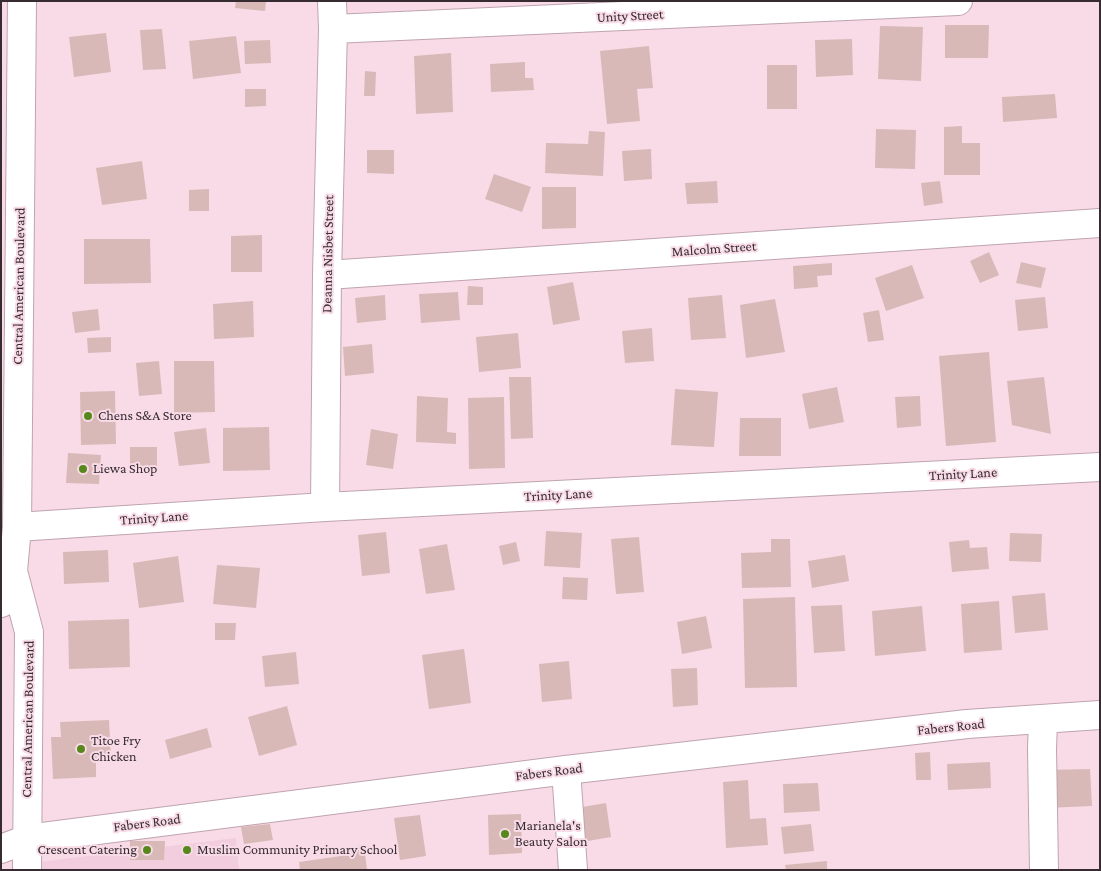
<!DOCTYPE html>
<html>
<head>
<meta charset="utf-8">
<style>
  body { margin:0 }
  #map { position:relative; width:1101px; height:871px; overflow:hidden; background:#f8dbe7; font-family:"Crimson Pro",serif }
  canvas { display:block }
  .frame { position:absolute; inset:0; border:2px solid #362b30; pointer-events:none }
</style>
</head>
<body>
<div id="map">
<canvas width="1101" height="871"></canvas>
<div class="frame"></div>
</div>
<script>
const ctx = document.querySelector('canvas').getContext('2d');
ctx.lineJoin = 'round';
function fill(path, color) { ctx.fillStyle = color; ctx.fill(path, 'evenodd'); }
const poly = rows => new Path2D(rows.map(r => 'M' + r).join(''));
function strokePath(path, color, width, dash) { ctx.strokeStyle = color; ctx.lineWidth = width; ctx.lineCap = dash ? 'butt' : 'round'; ctx.setLineDash(dash || []); ctx.stroke(path); }
function label(font, color, halo, rows, align = 'center') {
  ctx.font = font + ' "Crimson Pro",serif'; ctx.lineWidth = 4; ctx.setLineDash([]); ctx.textBaseline = 'middle'; ctx.strokeStyle = halo; ctx.fillStyle = color; for (const [text, x, y, turn = 0] of rows) {
    ctx.save(); ctx.translate(x, y); ctx.rotate((+turn || 0) * Math.PI / 180); ctx.textAlign = isNaN(turn) ? turn : align; if (halo) ctx.strokeText(text, 0, 0); ctx.fillText(text, 0, 0); ctx.restore();
  }
}
fill(poly([
  [236,838,239,870,39,870,39,862]
]), '#f2cddd');
fill(poly([
  [236,1,266,1,265,11,235,8],
  [945,25,989,25,988,58,945,58],
  [880,26,923,27,921,81,878,79],
  [162,29,166,69,143,70,140,30],
  [106,33,111,72,74,77,69,37],
  [236,36,241,73,193,79,189,41],
  [852,39,853,75,816,77,815,40],
  [270,40,271,63,245,64,244,41],
  [649,46,653,88,637,89,640,121,607,124,600,51],
  [451,53,453,112,416,114,414,56],
  [525,62,525,78,533,78,534,90,491,92,490,64],
  [767,65,797,65,797,109,767,109],
  [365,71,376,72,375,96,364,96],
  [245,89,266,89,266,106,245,107],
  [1055,94,1057,118,1003,122,1002,97],
  [962,126,962,143,980,143,980,175,944,175,944,127],
  [876,129,916,130,915,169,875,168],
  [589,131,605,132,603,176,545,173,546,143,588,144],
  [651,149,652,179,624,181,622,151],
  [367,150,394,150,394,174,367,173],
  [142,161,147,199,102,205,96,168],
  [494,174,531,187,522,212,485,199],
  [717,181,718,203,687,204,685,183],
  [940,181,943,203,924,206,921,183],
  [542,187,576,187,576,228,542,229],
  [209,189,209,211,189,211,189,190],
  [262,235,262,272,231,272,231,236],
  [84,239,150,239,151,283,84,284],
  [989,252,999,275,980,283,970,261],
  [1021,262,1046,268,1041,288,1016,283],
  [832,263,832,275,817,276,818,287,794,289,793,266],
  [912,265,924,298,886,311,875,278],
  [573,282,580,320,553,325,547,287],
  [468,286,483,287,483,305,467,305],
  [458,292,460,320,421,323,419,294],
  [385,295,386,320,357,323,355,298],
  [722,295,726,338,691,340,688,298],
  [1045,297,1048,328,1018,331,1015,300],
  [775,299,785,352,746,358,740,305],
  [253,301,254,337,214,339,213,304],
  [98,309,100,330,75,333,72,312],
  [879,310,884,340,868,342,863,313],
  [652,328,654,361,625,363,622,331],
  [518,333,521,368,479,372,476,337],
  [111,337,111,352,88,353,87,338],
  [372,344,374,373,345,376,343,347],
  [989,352,996,442,946,446,939,356],
  [159,361,162,394,139,396,136,363],
  [174,361,214,361,215,412,174,413],
  [509,377,531,377,533,438,511,439],
  [1044,377,1051,434,1012,425,1007,381],
  [837,387,844,422,809,429,802,394],
  [675,389,718,392,714,447,671,445],
  [115,391,116,444,81,445,80,392],
  [417,396,448,398,447,432,456,433,456,444,416,442],
  [920,396,921,426,897,428,895,397],
  [504,397,505,468,469,469,468,398],
  [740,418,781,418,781,456,739,456],
  [269,427,270,470,223,471,223,428],
  [206,428,210,463,179,466,174,432],
  [371,429,398,434,393,469,366,465],
  [130,447,157,447,157,473,130,474],
  [68,453,101,455,99,484,66,483],
  [546,531,582,533,580,568,544,566],
  [386,532,390,573,362,576,358,535],
  [1010,533,1042,534,1041,562,1009,561],
  [639,537,644,592,616,594,611,539],
  [771,539,790,539,791,587,742,588,741,553,771,552],
  [969,540,970,548,987,547,989,569,952,572,949,542],
  [516,542,520,561,503,565,499,546],
  [447,544,455,590,426,594,419,549],
  [108,550,109,582,64,584,63,552],
  [845,555,849,581,812,588,808,561],
  [178,556,184,602,139,608,133,563],
  [217,565,260,568,256,608,213,604],
  [563,577,588,578,587,600,562,599],
  [1045,593,1048,630,1015,633,1012,596],
  [795,597,797,687,745,688,743,599],
  [999,601,1002,650,964,653,961,604],
  [842,605,845,651,814,653,811,606],
  [922,606,926,651,875,656,872,611],
  [706,616,712,648,682,654,677,622],
  [129,619,130,667,69,669,68,621],
  [215,623,236,623,235,640,215,640],
  [464,649,471,703,429,709,422,655],
  [296,652,299,684,265,687,262,656],
  [569,661,572,699,542,702,539,664],
  [697,668,698,705,673,707,671,669],
  [287,706,297,745,259,756,248,717],
  [109,720,111,760,96,761,96,777,53,779,51,737,61,737,60,722],
  [207,728,212,747,170,759,165,740],
  [930,752,931,780,916,780,915,753],
  [990,762,991,788,948,790,947,764],
  [1090,769,1092,806,1046,808,1044,770],
  [748,780,750,819,766,818,768,845,726,848,723,782],
  [818,783,820,811,784,813,783,784],
  [606,803,611,837,582,842,576,808],
  [521,814,522,853,489,855,488,815],
  [420,815,426,856,400,860,394,818],
  [270,824,273,840,244,844,241,827],
  [811,824,814,851,784,854,781,827],
  [130,841,165,841,164,860,130,860],
  [364,845,367,870,300,870,299,862,341,856,340,849],
  [827,861,827,870,786,870,785,865]
]), '#d8b9b8');
const minor = poly([
  [333,29,958,1],
  [327,275,1100,223],
  [325,507,327,275,333,29,332,1],
  [17,527,325,507,1100,467],
  [1043,720,1042,749,1044,870],
  [566,770,573,870]
]);
const major = poly([
  [13,571,29,632,27,870],
  [1,603,13,571,17,527,22,1],
  [1,849,27,839,566,770,967,724,1100,715]
]);
strokePath(minor, '#bfa4af', 30);
strokePath(major, '#bfa4af', 30);
strokePath(minor, '#fff', 28);
strokePath(major, '#fff', 28);
for (const [x, y, r, color] of [
  [88,416,5,"#57881c"],
  [83,469,5,"#57881c"],
  [81,749,5,"#57881c"],
  [505,834,5,"#57881c"],
  [147,850,5,"#57881c"],
  [187,850,5,"#57881c"]
]) { const dot = new Path2D(); dot.arc(x, y, r, 0, 2 * Math.PI); ctx.fillStyle = color; ctx.fill(dot); strokePath(dot, '#f8dbe7', 2); }
label('14px', '#362b30', '#f8dbe7', [
  ["Unity Street",630,16,-3],
  ["Malcolm Street",714,249,-4],
  ["Deanna Nisbet Street",328,254,-89],
  ["Central American Boulevard",19,286,-89],
  ["Trinity Lane",963,474,-3],
  ["Trinity Lane",558,495,-3],
  ["Trinity Lane",154,518,-4],
  ["Central American Boulevard",28,719,-89],
  ["Fabers Road",951,727,-6],
  ["Fabers Road",549,772,-7],
  ["Fabers Road",147,823,-7]
]);
label('14px', '#362b30', '#f8dbe7', [
  ["Chens S&A Store",98,416],
  ["Liewa Shop",93,469],
  ["Titoe Fry",91,741],
  ["Chicken",91,757],
  ["Marianela's",515,826],
  ["Beauty Salon",515,842],
  ["Crescent Catering",137,850,"right"],
  ["Muslim Community Primary School",197,850]
], 'left');
</script>
</body>
</html>
